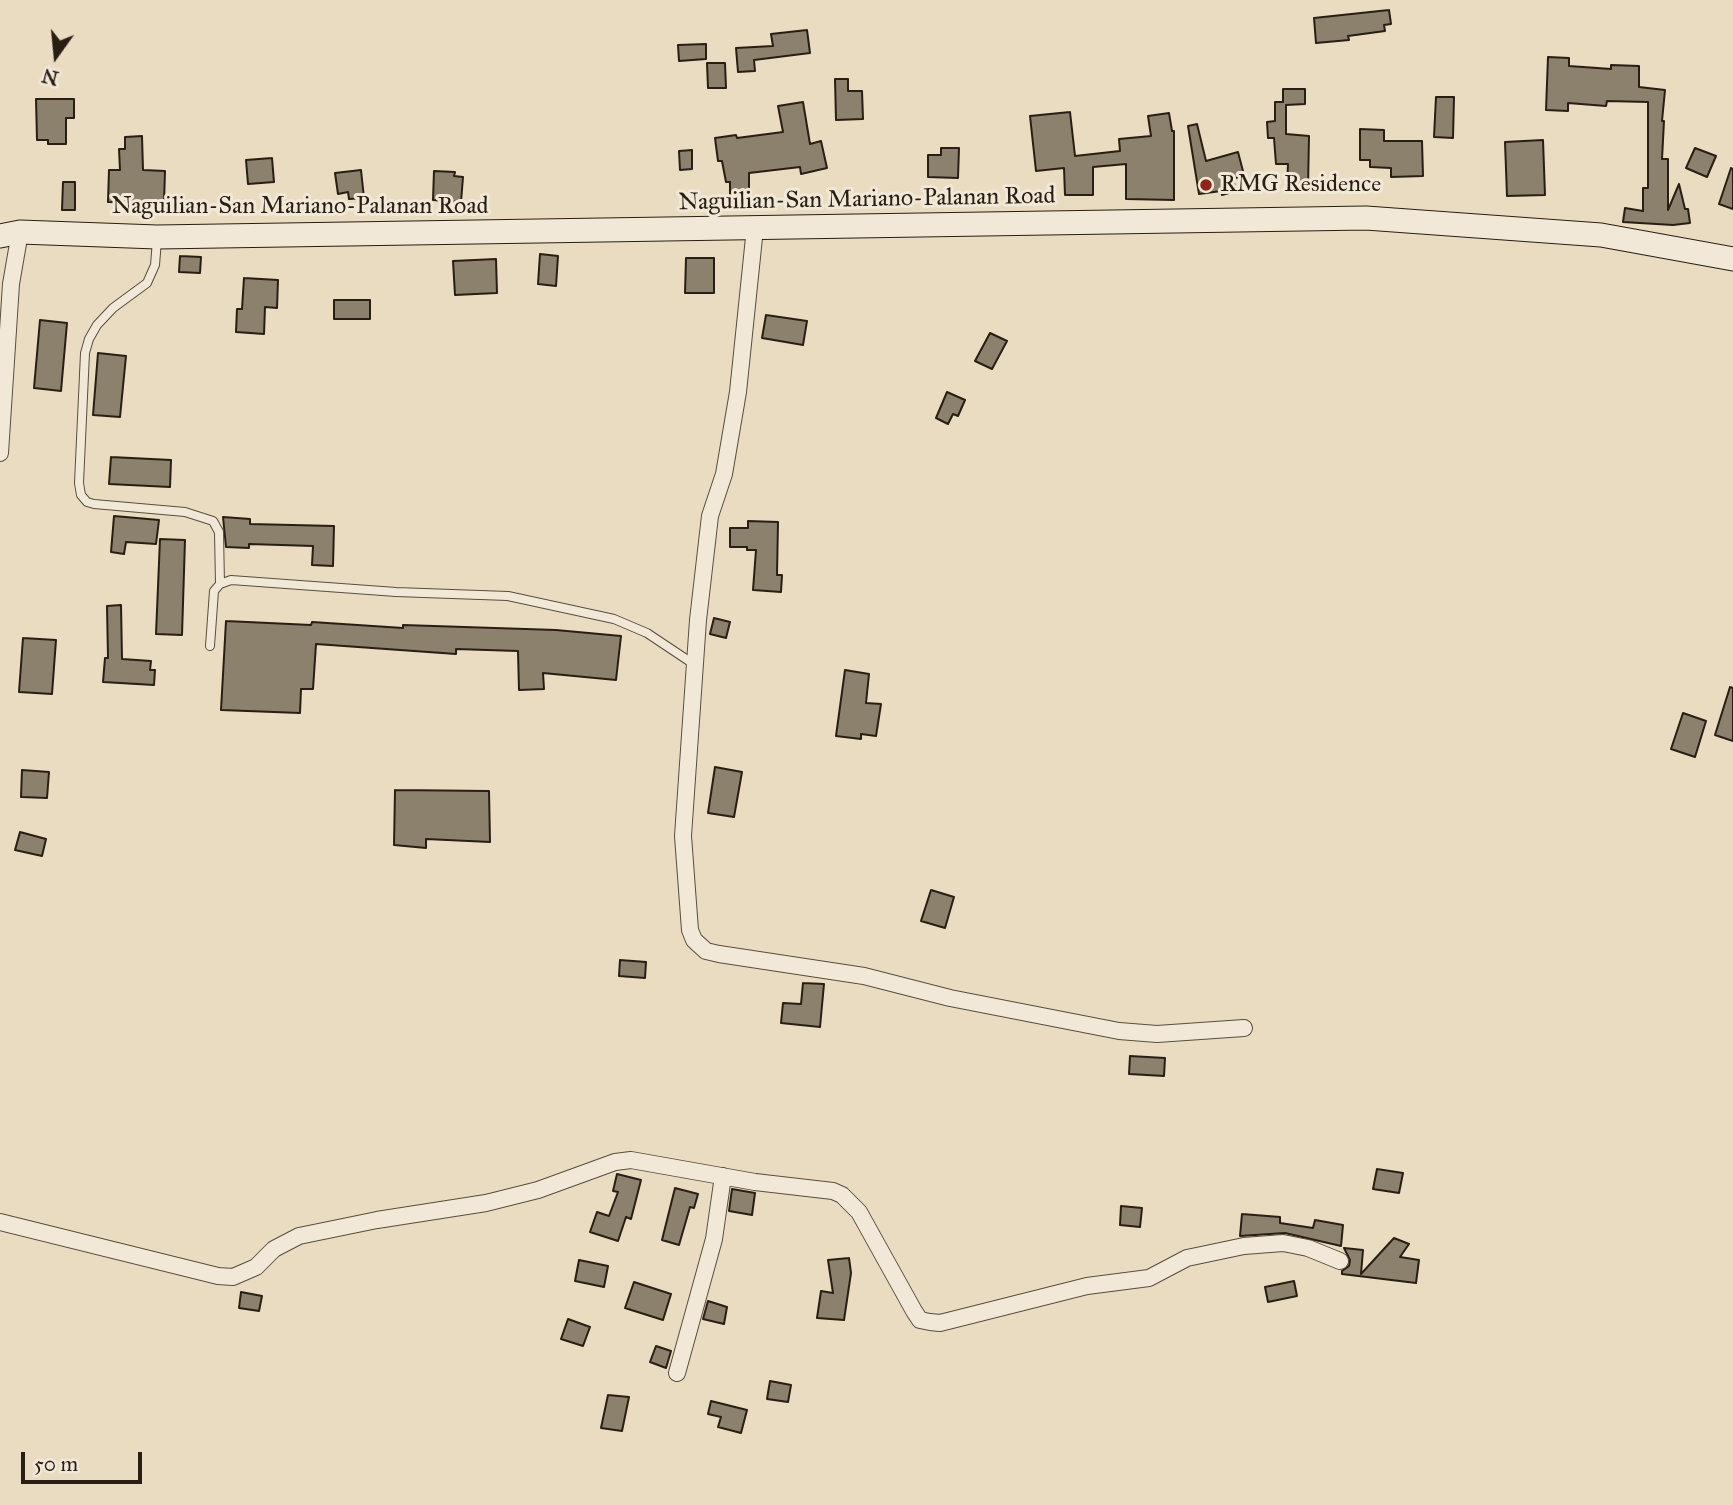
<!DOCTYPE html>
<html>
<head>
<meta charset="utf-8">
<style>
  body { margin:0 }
  #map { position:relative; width:1733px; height:1505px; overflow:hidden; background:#e9dcc1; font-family:"IM FELL Great Primer",serif }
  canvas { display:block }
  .north { position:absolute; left:21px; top:21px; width:70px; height:70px; -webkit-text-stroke:5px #f1e8d7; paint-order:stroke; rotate:195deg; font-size:19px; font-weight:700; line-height:28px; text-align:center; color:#281e13 }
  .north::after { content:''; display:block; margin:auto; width:24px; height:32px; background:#281e13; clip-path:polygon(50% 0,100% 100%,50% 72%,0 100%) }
  .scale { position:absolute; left:21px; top:1452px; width:121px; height:32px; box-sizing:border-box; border:4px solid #281e13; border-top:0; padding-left:9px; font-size:21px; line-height:24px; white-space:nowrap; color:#281e13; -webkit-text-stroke:5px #f1e8d7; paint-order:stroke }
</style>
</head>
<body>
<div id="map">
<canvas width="1733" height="1505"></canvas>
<div class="north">N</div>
<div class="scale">50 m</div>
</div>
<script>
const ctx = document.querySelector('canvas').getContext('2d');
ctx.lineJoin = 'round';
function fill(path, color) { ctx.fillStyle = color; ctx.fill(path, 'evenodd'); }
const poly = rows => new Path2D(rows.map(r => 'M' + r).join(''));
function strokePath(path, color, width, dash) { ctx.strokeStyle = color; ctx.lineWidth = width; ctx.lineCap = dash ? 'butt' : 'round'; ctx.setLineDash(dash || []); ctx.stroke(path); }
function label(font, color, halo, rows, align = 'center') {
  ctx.font = font + ' "IM FELL Great Primer",serif'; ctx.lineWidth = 6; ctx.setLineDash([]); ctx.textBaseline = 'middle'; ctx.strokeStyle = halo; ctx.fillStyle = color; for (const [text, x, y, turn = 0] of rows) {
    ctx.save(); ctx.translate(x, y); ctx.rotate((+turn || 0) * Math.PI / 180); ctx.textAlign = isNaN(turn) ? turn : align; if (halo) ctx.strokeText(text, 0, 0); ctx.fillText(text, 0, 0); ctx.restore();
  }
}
const building = poly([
  [1389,10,1391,24,1384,25,1385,31,1348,36,1349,40,1316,43,1314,18,1389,10],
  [807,30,810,53,754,60,755,71,738,72,736,48,773,46,771,34,807,30],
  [706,44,706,59,679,61,678,45,706,44],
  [1548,57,1569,58,1569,66,1611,69,1611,65,1639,66,1639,87,1665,90,1662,121,1664,121,1662,159,1668,159,1668,210,1679,184,1685,209,1688,209,1690,223,1673,225,1623,222,1625,208,1643,211,1643,188,1648,188,1648,102,1607,101,1606,106,1568,103,1568,111,1546,110,1548,57],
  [707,63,725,63,726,88,708,88,707,63],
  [835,79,848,79,848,91,862,91,863,119,836,120,835,79],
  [1283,89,1305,89,1305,104,1286,105,1286,134,1309,136,1308,188,1287,187,1288,164,1276,164,1274,138,1268,138,1267,122,1275,121,1275,102,1283,102,1283,89],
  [1436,97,1454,97,1453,138,1434,137,1436,97],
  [36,99,74,99,74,118,66,118,66,144,48,144,48,140,37,140,36,99],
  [803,102,810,144,821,141,827,168,801,174,800,167,749,173,749,206,730,206,730,182,726,182,722,161,718,161,715,138,736,135,737,138,783,132,778,106,803,102],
  [1070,112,1075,156,1120,151,1119,139,1151,136,1148,116,1169,113,1172,131,1174,131,1174,200,1126,199,1126,164,1093,167,1093,195,1065,195,1064,168,1036,171,1030,116,1070,112],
  [1197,124,1206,161,1238,152,1244,175,1233,179,1236,191,1222,195,1221,191,1199,194,1188,126,1197,124],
  [1360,129,1384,130,1384,141,1422,141,1423,176,1391,177,1391,168,1370,167,1370,160,1360,160,1360,129],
  [142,136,143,170,165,171,164,203,108,202,109,170,120,170,119,149,125,149,125,137,142,136],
  [1543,140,1545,195,1507,196,1505,142,1543,140],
  [941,148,959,148,958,178,928,177,928,155,941,155,941,148],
  [1695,148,1716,156,1707,177,1686,168,1695,148],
  [692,150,692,169,680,170,679,151,692,150],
  [272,158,274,182,248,184,246,160,272,158],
  [1731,168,1733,169,1733,209,1719,204,1731,168],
  [361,170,364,198,349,199,348,192,338,194,335,173,361,170],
  [434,171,455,172,454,176,463,177,461,202,433,200,434,171],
  [63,182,75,182,75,210,62,210,63,182],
  [540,254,558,256,556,286,538,284,540,254],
  [180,256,201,257,200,273,179,272,180,256],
  [686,258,714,258,714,293,685,293,686,258],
  [496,259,497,293,455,295,453,261,496,259],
  [244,278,278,280,277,308,265,307,264,334,236,332,237,309,242,309,244,278],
  [334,300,370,300,370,319,334,319,334,300],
  [766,315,807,321,803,345,762,338,766,315],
  [40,320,67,323,61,391,34,388,40,320],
  [990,333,1007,341,992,369,975,361,990,333],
  [98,353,126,356,120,417,93,415,98,353],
  [947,392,965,400,958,416,953,414,948,424,936,418,947,392],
  [111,457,171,460,170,487,109,484,111,457],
  [114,516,159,520,156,544,126,542,124,554,111,552,114,516],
  [223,517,250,519,250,524,334,526,333,566,312,565,313,546,249,544,249,548,226,547,223,517],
  [748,521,778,522,777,575,782,575,781,592,753,590,756,550,747,550,747,547,730,547,730,528,748,528,748,521],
  [160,539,185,540,182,635,156,634,160,539],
  [121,605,122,659,151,661,150,670,155,670,154,685,103,682,105,658,108,658,107,606,121,605],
  [714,618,730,622,726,638,710,634,714,618],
  [226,621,311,625,312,622,403,628,403,625,556,630,621,636,616,680,543,673,544,689,519,690,518,651,456,649,456,654,316,644,313,689,301,689,300,713,221,710,226,621],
  [23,638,56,640,52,694,19,692,23,638],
  [845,670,869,674,866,703,881,704,876,736,861,734,861,739,836,736,845,670],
  [1730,687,1733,688,1733,741,1715,735,1730,687],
  [1683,713,1706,721,1695,757,1671,749,1683,713],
  [715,767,742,772,734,817,708,813,715,767],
  [22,770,49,772,47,798,21,797,22,770],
  [395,790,489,791,490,842,426,839,426,848,394,845,395,790],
  [20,832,46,839,42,856,15,850,20,832],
  [931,890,954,897,945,928,921,921,931,890],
  [620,960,646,962,645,978,619,976,620,960],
  [803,983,824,984,820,1027,781,1023,783,1003,801,1004,803,983],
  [1130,1056,1165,1058,1164,1076,1129,1074,1130,1056],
  [1377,1169,1403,1173,1399,1193,1373,1189,1377,1169],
  [617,1174,641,1180,631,1219,626,1217,618,1241,590,1232,597,1212,609,1216,618,1192,613,1191,617,1174],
  [675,1188,698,1194,694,1208,690,1207,679,1245,662,1240,675,1188],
  [732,1189,755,1193,752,1215,729,1211,732,1189],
  [1121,1206,1142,1208,1140,1227,1120,1225,1121,1206],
  [1242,1214,1280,1217,1280,1223,1313,1228,1315,1220,1343,1225,1341,1246,1285,1233,1240,1236,1242,1214],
  [1394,1238,1409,1244,1400,1257,1419,1260,1416,1283,1342,1274,1342,1271,1349,1266,1350,1260,1344,1248,1363,1250,1361,1274,1394,1238],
  [849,1258,851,1273,844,1320,817,1318,821,1291,833,1293,828,1260,849,1258],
  [579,1260,608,1266,604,1287,575,1281,579,1260],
  [1294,1281,1297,1296,1268,1302,1265,1287,1294,1281],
  [634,1282,671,1294,663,1320,625,1308,634,1282],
  [241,1292,262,1296,259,1311,239,1308,241,1292],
  [708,1301,727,1307,724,1324,703,1319,708,1301],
  [568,1319,590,1327,583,1346,561,1339,568,1319],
  [656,1346,671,1351,666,1368,650,1362,656,1346],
  [770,1381,791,1385,788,1402,767,1399,770,1381],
  [608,1395,629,1397,622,1431,601,1428,608,1395],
  [711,1401,747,1410,741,1433,718,1427,721,1417,708,1414,711,1401]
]);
fill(building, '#8c816d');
strokePath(building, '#281e13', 2);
const lane = poly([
  [157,240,155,265,147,283,113,308,97,325,89,339,85,353,79,483,81,495,87,502,94,504,185,512,213,521,219,532,220,584],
  [210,646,214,591,220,584,231,580,396,592,508,596,614,619,647,633,695,665]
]);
const street = poly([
  [755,228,738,392,724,474,710,516,698,620,683,836,690,930,694,940,706,951,719,954,864,976,950,998,1119,1031,1157,1034,1244,1028],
  [0,453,11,284,20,232],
  [0,1222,218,1276,233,1277,256,1267,274,1249,299,1236,377,1220,486,1203,538,1190,615,1162,631,1160,755,1182,833,1191,842,1195,859,1212,914,1311,920,1320,930,1322,940,1323,1087,1286,1149,1278,1187,1258,1244,1246,1283,1243,1308,1248,1340,1261],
  [677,1373,714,1239,723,1176]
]);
const secondary = poly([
  [0,236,20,232,157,237,1366,218,1601,235,1733,259]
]);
strokePath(lane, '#584e3e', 10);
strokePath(street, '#584e3e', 18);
strokePath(secondary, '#281e13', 25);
strokePath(lane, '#f1e8d7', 8);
strokePath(street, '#f1e8d7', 16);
strokePath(secondary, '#f1e8d7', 23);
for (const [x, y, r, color] of [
  [1206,185,7,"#8f2418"]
]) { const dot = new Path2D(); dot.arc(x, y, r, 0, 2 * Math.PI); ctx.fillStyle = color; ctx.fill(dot); strokePath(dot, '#f1e8d7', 2.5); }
label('24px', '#281e13', '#f1e8d7', [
  ["RMG Residence",1220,185]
], 'left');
label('24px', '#281e13', '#f1e8d7', [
  ["Naguilian-San Mariano-Palanan Road",867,200,-1],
  ["Naguilian-San Mariano-Palanan Road",300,207]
]);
</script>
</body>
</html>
